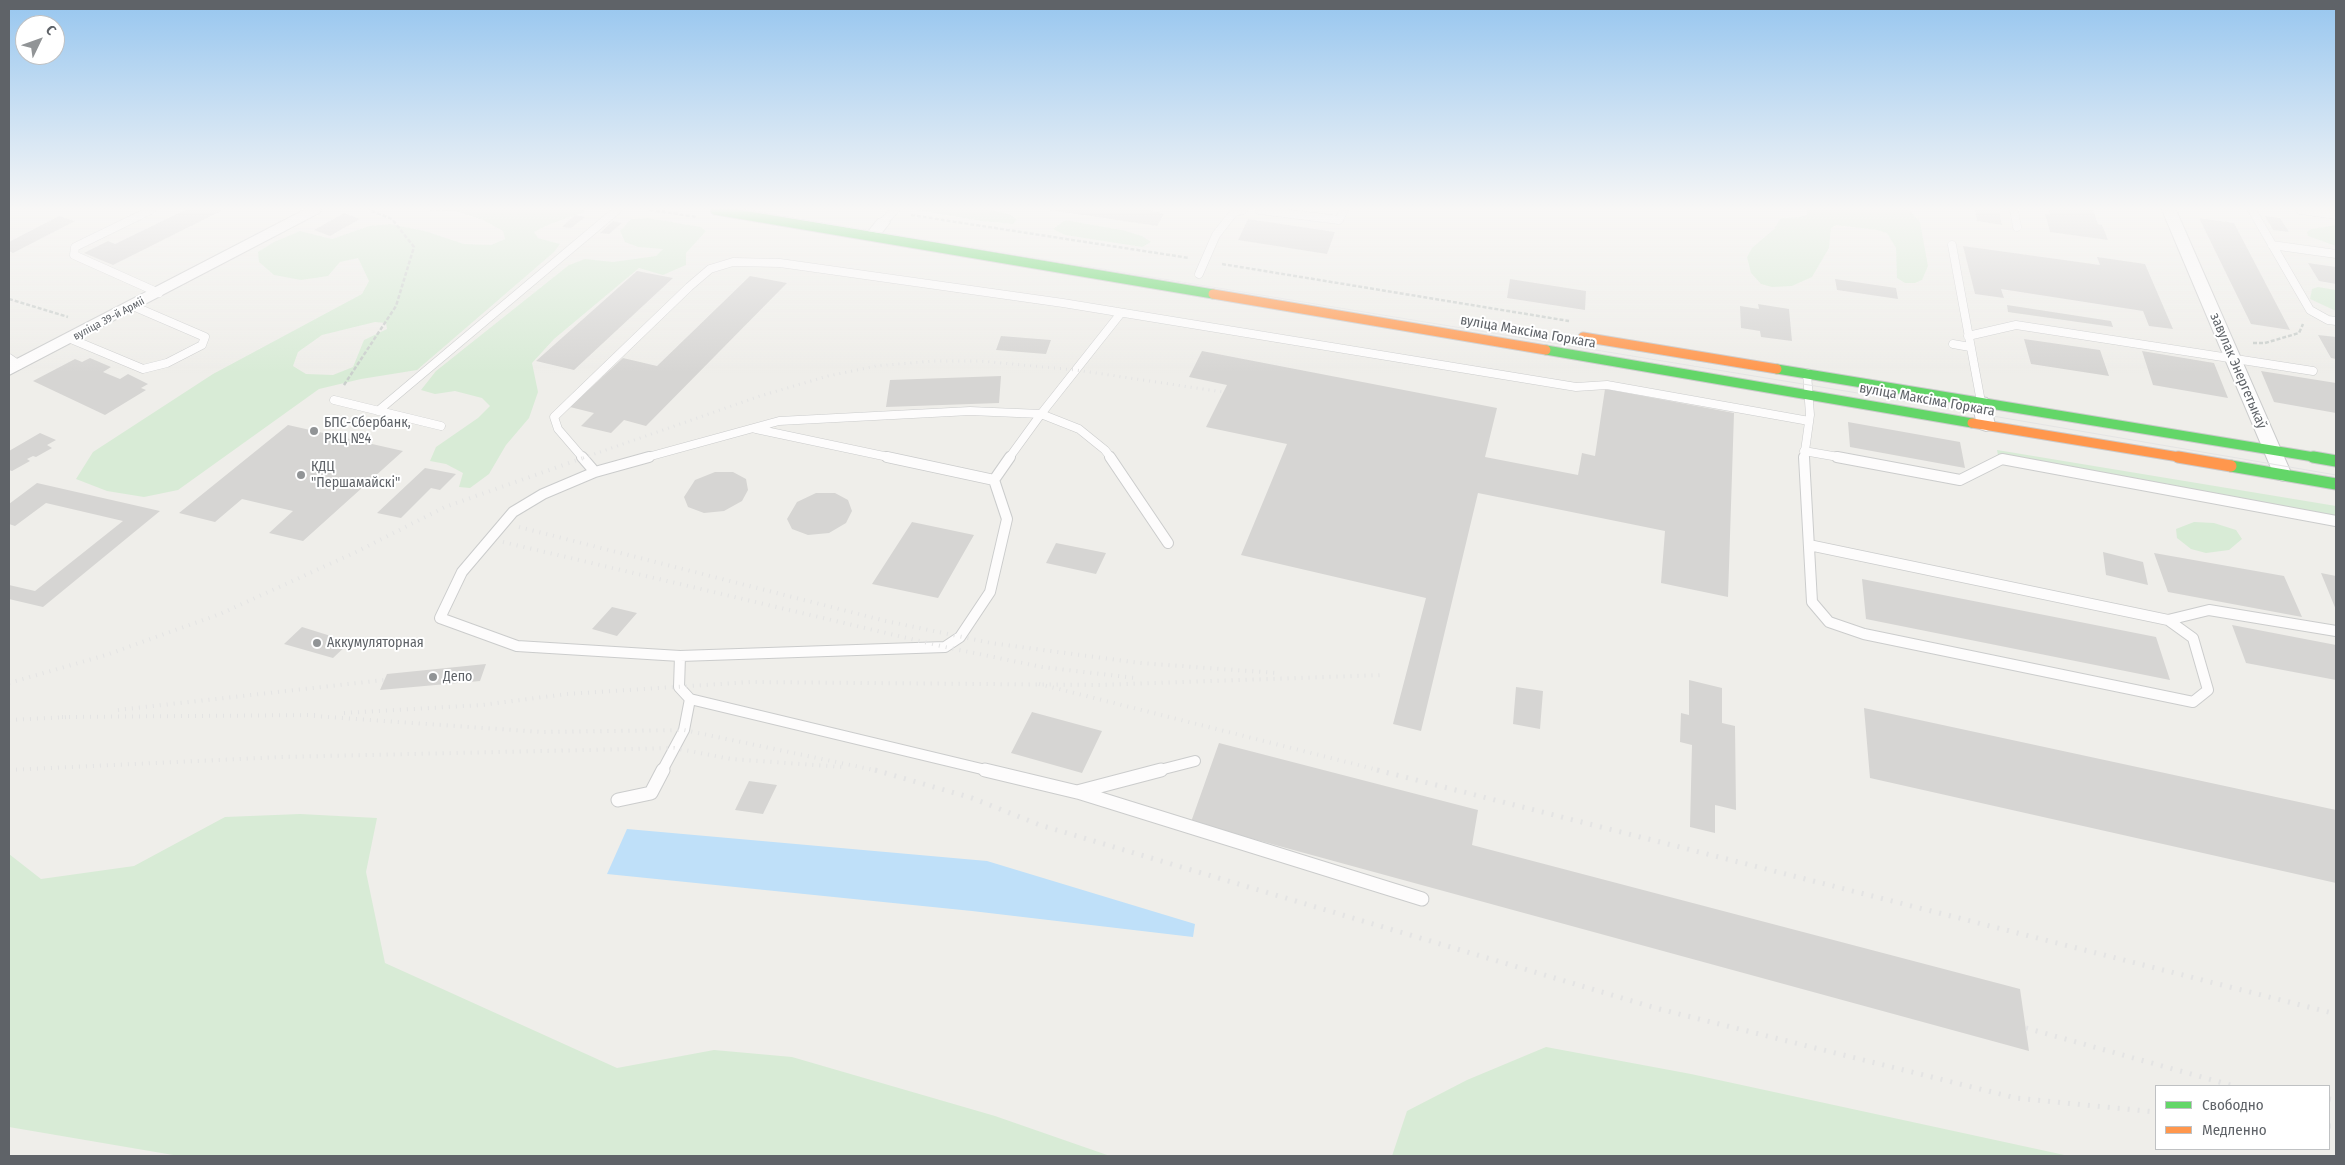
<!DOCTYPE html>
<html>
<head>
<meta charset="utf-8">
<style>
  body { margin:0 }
  #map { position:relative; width:2345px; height:1165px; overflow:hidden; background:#efeeea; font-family:"Fira Sans Condensed",sans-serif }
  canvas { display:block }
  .frame { position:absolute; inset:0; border:10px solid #5f6368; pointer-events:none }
  .legend { position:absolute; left:2155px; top:1085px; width:175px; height:65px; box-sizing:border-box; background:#fff; border:1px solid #bfc1c3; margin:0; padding:6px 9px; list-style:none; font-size:15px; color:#5f6368 }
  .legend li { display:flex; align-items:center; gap:10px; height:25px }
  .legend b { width:25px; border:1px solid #bfc1c3 }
  .north { position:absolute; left:15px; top:15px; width:50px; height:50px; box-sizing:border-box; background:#fff; border:1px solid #bfc1c3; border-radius:50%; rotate:48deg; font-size:14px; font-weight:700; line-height:20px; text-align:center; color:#5f6368 }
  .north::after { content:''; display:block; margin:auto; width:18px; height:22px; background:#919496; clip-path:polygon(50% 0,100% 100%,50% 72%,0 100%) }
</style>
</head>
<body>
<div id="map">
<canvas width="2345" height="1165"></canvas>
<div class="frame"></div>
<ul class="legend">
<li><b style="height:6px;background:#63d668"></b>Свободно</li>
<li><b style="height:6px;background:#ff974d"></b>Медленно</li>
</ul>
<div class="north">С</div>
</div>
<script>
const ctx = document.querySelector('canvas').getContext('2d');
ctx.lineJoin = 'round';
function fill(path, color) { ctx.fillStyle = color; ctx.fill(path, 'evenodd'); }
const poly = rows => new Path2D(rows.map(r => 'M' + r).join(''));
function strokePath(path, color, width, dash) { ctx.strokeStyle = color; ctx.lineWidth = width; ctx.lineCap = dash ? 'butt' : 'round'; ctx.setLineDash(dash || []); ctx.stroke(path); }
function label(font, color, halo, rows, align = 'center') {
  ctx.font = font + ' "Fira Sans Condensed",sans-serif'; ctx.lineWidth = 4; ctx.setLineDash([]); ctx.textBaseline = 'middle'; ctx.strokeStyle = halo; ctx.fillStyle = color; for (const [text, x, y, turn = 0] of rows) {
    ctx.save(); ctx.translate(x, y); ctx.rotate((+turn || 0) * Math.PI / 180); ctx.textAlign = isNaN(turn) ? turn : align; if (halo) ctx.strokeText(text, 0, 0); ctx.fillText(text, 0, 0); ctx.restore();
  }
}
fill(poly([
  [430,210,583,210,585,212,550,224,534,232,538,238,560,244,554,252,417,370,361,379,319,389,178,490,144,497,107,491,76,479,93,452,213,374,362,294,369,281,358,258,340,262,328,276,301,280,274,275,259,262,258,252,274,242,300,231,332,239,369,226,390,224,425,231,464,244,491,245,505,239,503,231,483,220,459,212],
  [375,322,386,323,387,329,364,340,353,367,333,375,306,374,293,366,298,352,322,335],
  [917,210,989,210,1009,214,1017,219,1013,224,981,221],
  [1807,210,1909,210,1920,222,1928,266,1922,280,1915,283,1905,283,1897,278,1896,248,1887,233,1877,230,1836,225,1831,228,1829,248,1812,277,1792,286,1772,287,1761,284,1751,273,1747,257,1752,248,1774,229,1781,218,1800,217,1807,215],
  [648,218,701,227,706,231,686,253,686,265,663,275,639,268,554,339,532,363,538,392,529,418,506,445,489,474,470,488,459,487,463,473,446,464,430,461,436,447,478,418,490,406,482,398,455,391,435,394,421,390,436,371,569,265,585,259,613,262,656,256,663,249,638,247,625,242,620,231,631,219],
  [1065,220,1122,230,1142,236,1151,242,1142,247,1065,235,1053,229],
  [2336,225,2336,246,2308,236,2307,232,2311,229],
  [2318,287,2336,290,2336,311,2310,299,2312,289],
  [1997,450,2336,506,2336,518,2012,459,1998,455],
  [2194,522,2214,523,2236,530,2242,539,2229,550,2206,553,2191,549,2177,538,2176,529],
  [300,814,377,818,366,872,385,963,617,1068,714,1050,792,1057,995,1116,1110,1156,179,1156,9,1127,9,854,41,879,134,866,225,817],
  [1546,1047,1691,1074,2069,1156,1392,1156,1407,1111,1467,1080]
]), '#d8ebd6');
fill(poly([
  [627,829,987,861,1195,924,1193,937,972,911,607,874]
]), '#bfe0f9');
fill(poly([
  [185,210,223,210,113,265,84,253,108,241,115,244],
  [1050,210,1149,210,1164,214,1157,226],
  [1975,210,1999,210,2002,225,1977,221],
  [2049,210,2093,210,2098,224,2102,225,2108,240,2050,232,2045,214,2050,215],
  [344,213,360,219,330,236,314,230],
  [575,215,585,217,571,228,562,227],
  [59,216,75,221,13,253,9,251,9,242],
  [2265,216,2280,218,2289,232,2273,230],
  [2199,218,2234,223,2290,330,2251,324],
  [1248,219,1335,232,1327,254,1238,240],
  [613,221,622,223,609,234,600,233],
  [1963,246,2100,265,2097,257,2145,264,2173,329,2149,326,2143,311,2001,289,2004,298,1975,294],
  [2308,263,2336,267,2336,284,2319,281],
  [637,271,673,278,574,370,536,361],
  [750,276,787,283,646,426,624,420,611,433,581,426,594,413,570,407,623,358,657,366],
  [1510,279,1586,291,1585,310,1507,298],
  [1835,279,1896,288,1898,299,1837,290],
  [1758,304,1789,309,1792,341,1761,337,1760,331,1741,328,1740,306,1759,309],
  [2007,305,2111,321,2113,327,2008,312],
  [2318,335,2336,337,2336,359,2331,358],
  [1001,336,1051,340,1046,354,996,350],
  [2024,339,2100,350,2109,376,2031,364],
  [1202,351,1497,408,1485,457,1578,475,1582,453,1595,456,1605,389,1734,413,1728,597,1661,583,1665,531,1478,493,1421,731,1393,724,1426,598,1241,555,1287,444,1206,427,1227,385,1189,377],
  [2142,351,2214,363,2228,398,2153,385],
  [90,358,111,367,103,372,120,379,128,374,148,384,141,388,146,390,105,415,33,381,75,359,82,362],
  [2261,371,2336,383,2336,413,2274,402],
  [1001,376,999,403,886,407,890,380],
  [1848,422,1960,442,1965,468,1850,447],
  [288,425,403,451,303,541,269,533,293,511,242,499,215,522,179,513],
  [40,433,56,440,47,445,52,448,36,457,33,456,27,459,30,461,12,471,9,470,9,451],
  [425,468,456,474,440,490,431,488,401,518,377,513],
  [715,472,733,472,746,479,748,490,742,501,724,511,704,513,688,507,684,497,695,480],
  [37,483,160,511,43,607,9,599,9,585,35,591,123,521,46,503,15,526,9,524,9,504],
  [816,493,835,493,848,500,852,511,846,523,829,533,808,535,792,529,787,519,797,502],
  [912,522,974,535,938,598,872,584],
  [1056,543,1106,553,1096,574,1046,563],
  [2103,552,2143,562,2148,585,2106,575],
  [2154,553,2284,576,2302,617,2168,592],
  [2321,573,2336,576,2336,610],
  [1862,579,2156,637,2170,680,1866,619],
  [612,607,637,613,617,636,592,629],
  [2232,625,2336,645,2336,680,2246,663],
  [302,627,350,642,333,658,284,644],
  [486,664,480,681,380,690,387,674],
  [1689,680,1722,688,1722,723,1735,726,1736,810,1715,805,1715,833,1690,827,1692,745,1680,742,1681,713,1689,715],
  [1516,687,1543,691,1540,729,1513,724],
  [1864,708,2336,810,2336,883,1870,778],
  [1032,712,1102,731,1082,773,1011,753],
  [1219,743,1478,810,1472,845,2020,989,2029,1051,1191,822],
  [749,781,777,785,763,814,735,810]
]), '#d6d5d3');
const laneFar2 = poly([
  [151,210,75,247,74,255,159,293],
  [1259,210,1339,220,1344,210],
  [2014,210,2017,227],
  [2252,210,2310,310,2328,320,2336,321],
  [2300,210,2336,215],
  [883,222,895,210],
  [1952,245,1981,402],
  [2272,245,2336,254],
  [1199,274,1216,235,1234,212,1243,210],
  [1968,336,2016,325,2313,371],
  [71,339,143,369,167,363,202,345,205,337,133,306],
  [1953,344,1970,347],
  [9,358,19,365],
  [334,400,441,426],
  [378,411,617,210],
  [756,429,893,458],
  [1804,451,1844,458],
  [583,458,558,429,554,417,689,287,710,269,733,262,780,263,1063,303,1576,387,1607,385,1809,421],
  [644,458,779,421,970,411,1041,414,1079,429,1105,450,1111,458],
  [1009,458,1041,414,1121,313],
  [1804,458,1810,415,1807,373]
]);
const laneFar1 = poly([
  [582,457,595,472],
  [649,457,595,472,543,494,513,512,462,572,440,618,517,646,680,656,945,647,960,637,990,592,1007,519,994,480],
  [887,457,994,480,1010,457],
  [1110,457,1168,543],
  [1804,457,1812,602,1829,622,1864,634,2193,702,2208,690,2193,638,2168,620,1809,545],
  [1837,457,1960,480,2002,459,2336,521],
  [2168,620,2209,610,2336,631],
  [680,656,679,687,690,699,990,771],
  [662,771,684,730,690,699],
  [1156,771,1195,761]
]);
const lane = poly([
  [985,770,1077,792,1161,770],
  [1078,792,1422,899],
  [618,800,651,793,663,770]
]);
const street = poly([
  [304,210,321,210,319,213,9,375,9,363,304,210],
  [2162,210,2176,210,2292,475,2289,479,2283,481,2277,479,2274,475,2162,210],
  [883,218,890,222,888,225,877,239,867,239,865,236,867,233,878,219,883,218],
  [1981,397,1987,398,1990,402,1995,425,1992,429,1986,431,1980,429,1977,425,1972,402,1975,398,1981,397]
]);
const fastFar1 = poly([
  [715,210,1213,294],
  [1546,350,1972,423],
  [1777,369,2320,458]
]);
const fast = poly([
  [2313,457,2336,461],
  [2231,466,2336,484]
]);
const slowFar1 = poly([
  [1213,294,1546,350],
  [1583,337,1777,369],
  [1972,423,2185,458]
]);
const slow = poly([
  [2178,457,2231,466]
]);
strokePath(laneFar2, '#cbcccc', 9);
strokePath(laneFar1, '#cbcccc', 12);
strokePath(lane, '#cbcccc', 15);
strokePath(street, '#cbcccc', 2);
strokePath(fastFar1, '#cacacb', 11);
strokePath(fast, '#cacacb', 13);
strokePath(slowFar1, '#cacacb', 11);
strokePath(slow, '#cacacb', 13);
strokePath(poly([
  [650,210,696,217],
  [911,215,1189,258],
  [1222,264,1569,321],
  [9,299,68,317],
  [2253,343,2265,343,2299,333,2303,324],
  [344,385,396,306,414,247,392,219,369,210]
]), '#cacfcc', 2.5, [4, 2]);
strokePath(laneFar2, '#fdfcfc', 8);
strokePath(laneFar1, '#fdfcfc', 10);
strokePath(lane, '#fdfcfc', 13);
fill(street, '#fdfcfc');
strokePath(fastFar1, '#63d668', 9);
strokePath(fast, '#63d668', 11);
strokePath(slowFar1, '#ff974d', 9);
strokePath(slow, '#ff974d', 11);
strokePath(poly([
  [743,210,1888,398,2336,475]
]), '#e4e4e4', 1);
strokePath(poly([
  [583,458,760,396,828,376,876,366,933,361,980,361,1076,370,1223,392]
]), '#e4e4e4', 3, [1, 5]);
strokePath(poly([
  [519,527,886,621,991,643,1140,663,1276,673],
  [503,542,945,647,1042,667,1135,678],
  [9,683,106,655,220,614,356,552,445,507,586,457],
  [1039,684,1382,771],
  [118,710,384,680],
  [344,713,482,705,567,694,751,682,1101,685,1383,675],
  [314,716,541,732,684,730,879,771],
  [62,717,319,715],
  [9,720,69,717],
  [9,770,281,757,674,748,731,759,842,767]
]), '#e4e4e4', 4, [1, 6]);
strokePath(poly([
  [875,770,972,798,1040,825,1659,1009,2016,1098,2156,1112],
  [1377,770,2336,1014],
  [2026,1028,2234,1086],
  [2329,1099,2336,1100],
  [2329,1126,2336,1126]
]), '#e4e4e4', 5, [2, 8]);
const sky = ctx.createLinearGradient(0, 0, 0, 373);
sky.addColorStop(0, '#97c6ef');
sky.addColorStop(0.56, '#f8f7f6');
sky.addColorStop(1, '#f8f7f600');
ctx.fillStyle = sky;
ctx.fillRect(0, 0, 2345, 373);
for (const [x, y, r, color] of [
  [314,431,5,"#919496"],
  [301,475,5,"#919496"],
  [317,643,5,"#919496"],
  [433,677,5,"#919496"]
]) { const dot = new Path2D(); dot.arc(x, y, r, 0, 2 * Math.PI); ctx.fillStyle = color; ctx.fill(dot); strokePath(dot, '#fff', 2); }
label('11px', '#5f6368', '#fff', [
  ["вуліца 39-й Арміі",109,319,-28]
]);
label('14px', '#5f6368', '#fff', [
  ["вуліца Максіма Горкага",1528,332,10],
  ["завулак Энергетыкаў",2238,371,67],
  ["вуліца Максіма Горкага",1927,400,10]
]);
label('14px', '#5f6368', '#fff', [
  ["БПС-Сбербанк,",324,423],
  ["РКЦ №4",324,439],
  ["КДЦ",311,467],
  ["\"Першамайскі\"",311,483],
  ["Аккумуляторная",327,643],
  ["Депо",443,677]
], 'left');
</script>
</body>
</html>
